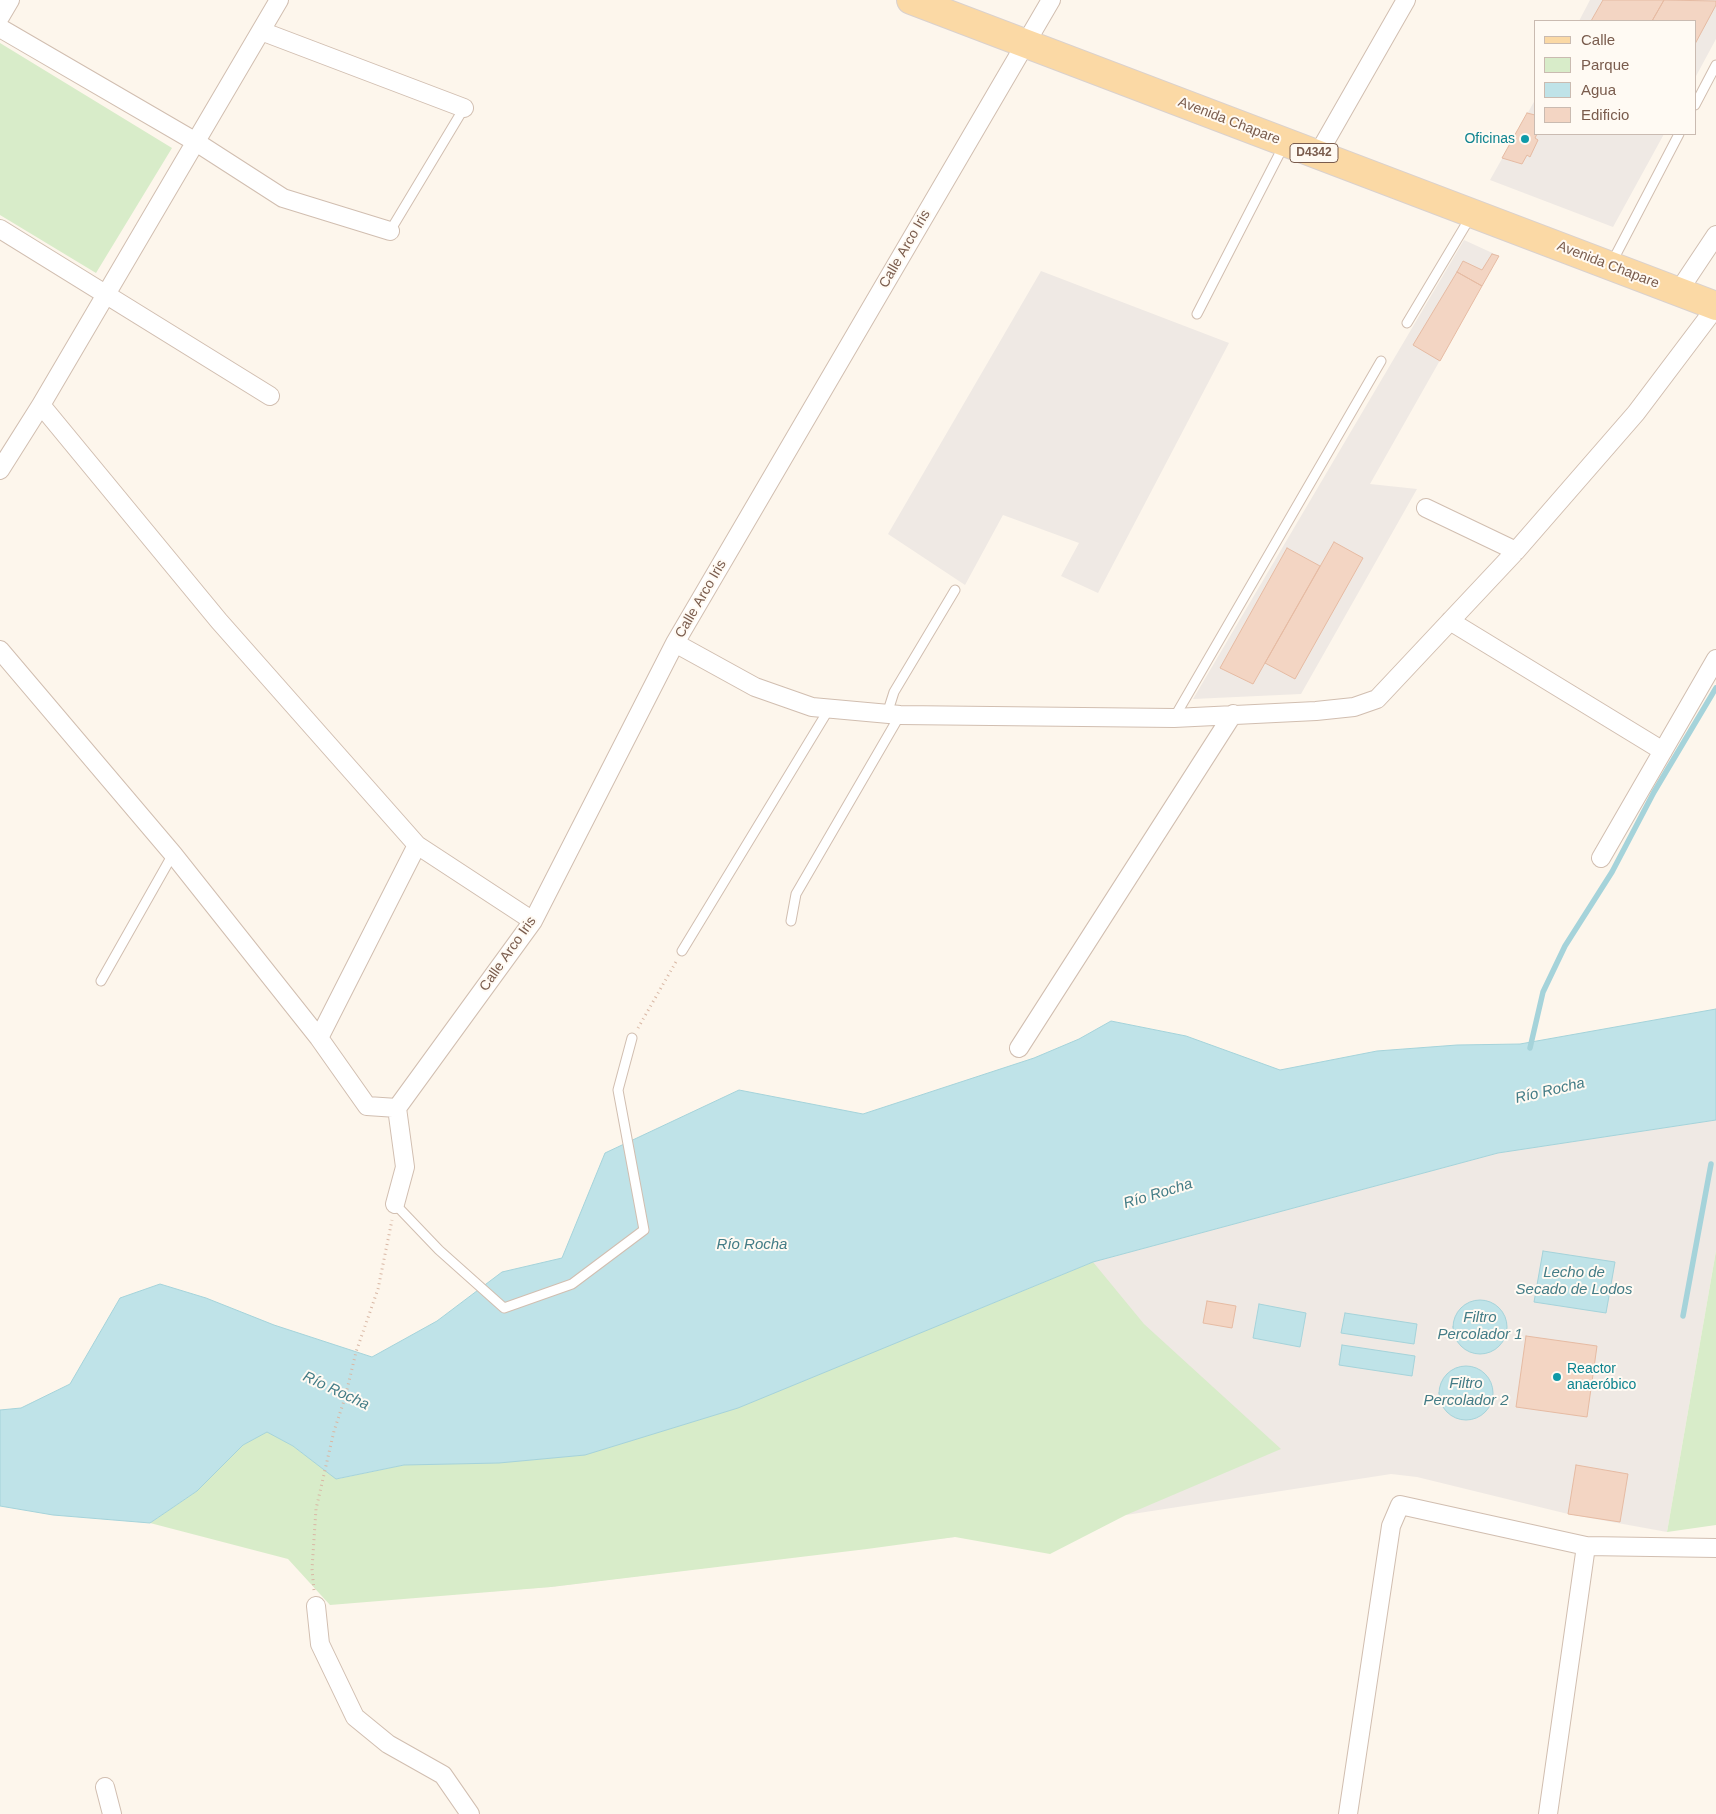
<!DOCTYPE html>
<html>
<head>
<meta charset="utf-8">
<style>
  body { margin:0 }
  #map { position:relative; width:1716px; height:1814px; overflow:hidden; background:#fdf6ec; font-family:Arial,sans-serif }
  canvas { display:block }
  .legend { position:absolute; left:1534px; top:20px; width:162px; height:115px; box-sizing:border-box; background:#fffaf3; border:1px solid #cabbb1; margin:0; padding:6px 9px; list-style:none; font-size:15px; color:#7a5c4d }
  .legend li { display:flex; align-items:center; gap:10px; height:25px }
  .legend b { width:25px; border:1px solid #cabbb1 }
</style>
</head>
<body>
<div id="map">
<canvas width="1716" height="1814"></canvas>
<ul class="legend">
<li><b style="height:6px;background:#fbd9a5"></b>Calle</li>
<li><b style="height:14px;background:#d8ecc9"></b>Parque</li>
<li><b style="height:14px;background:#bfe3e8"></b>Agua</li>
<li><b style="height:14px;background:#f3d5c3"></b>Edificio</li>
</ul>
</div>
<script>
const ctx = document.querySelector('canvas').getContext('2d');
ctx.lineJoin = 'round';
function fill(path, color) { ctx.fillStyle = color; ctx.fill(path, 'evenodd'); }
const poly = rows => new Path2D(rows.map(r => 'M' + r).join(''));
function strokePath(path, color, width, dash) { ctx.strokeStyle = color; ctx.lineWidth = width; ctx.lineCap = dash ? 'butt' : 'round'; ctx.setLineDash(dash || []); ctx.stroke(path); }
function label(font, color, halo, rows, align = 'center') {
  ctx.font = font + ' Arial,sans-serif'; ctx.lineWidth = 4; ctx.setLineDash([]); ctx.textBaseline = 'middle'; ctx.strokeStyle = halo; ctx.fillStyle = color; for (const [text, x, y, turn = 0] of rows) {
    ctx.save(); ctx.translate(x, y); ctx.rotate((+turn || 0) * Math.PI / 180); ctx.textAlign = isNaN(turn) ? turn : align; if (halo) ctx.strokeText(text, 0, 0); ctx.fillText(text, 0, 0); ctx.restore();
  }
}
fill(poly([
  [1590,0,1716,0,1716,39,1695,78,1695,21,1579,21],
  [1535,100,1535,134,1664,134,1613,227,1490,180],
  [1464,240,1499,256,1370,484,1417,489,1301,694,1193,699],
  [1041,271,1229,343,1098,593,1061,576,1079,543,1003,515,965,585,888,534],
  [1716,1120,1716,1251,1667,1532,1568,1514,1417,1477,1391,1474,1126,1515,955,1537,551,1587,377,1600,404,1465,971,1313,1093,1262,1498,1153]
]), '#efe9e4');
fill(poly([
  [0,43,172,148,96,273,0,215],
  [1716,1251,1716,1525,1667,1532],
  [1093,1262,1144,1324,1281,1449,1126,1515,1050,1554,955,1537,867,1549,551,1587,330,1605,288,1559,150,1523,197,1491,243,1445,267,1431,293,1446,337,1479,404,1465,499,1463,585,1455,738,1408]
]), '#d8ecc9');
const water = poly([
  [1716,1009,1716,1120,1498,1153,1093,1262,738,1408,585,1455,499,1463,404,1465,336,1479,293,1446,267,1432,243,1445,197,1491,150,1523,53,1515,0,1506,0,1410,21,1408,70,1384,120,1298,160,1284,206,1298,274,1325,372,1357,437,1321,502,1272,562,1258,605,1153,739,1090,863,1114,1034,1058,1079,1039,1111,1021,1186,1036,1280,1070,1377,1051,1457,1045,1520,1044,1716,1009],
  [1543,1251,1615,1262,1606,1313,1534,1302,1543,1251],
  '1453 1327a27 27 0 1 1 54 0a27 27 0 1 1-54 0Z',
  [1259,1304,1306,1313,1300,1347,1253,1338,1259,1304],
  [1345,1313,1417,1324,1414,1344,1341,1333,1345,1313],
  [1342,1345,1415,1356,1412,1376,1339,1365,1342,1345],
  '1439 1393a27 27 0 1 1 54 0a27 27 0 1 1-54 0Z'
]);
fill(water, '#bfe3e8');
strokePath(water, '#a5d3da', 1);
strokePath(poly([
  [1530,1048,1543,992,1565,946,1612,872,1654,792,1716,688],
  [1683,1316,1711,1164]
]), '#a5d3da', 5.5);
const building = poly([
  [1603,0,1664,0,1652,21,1591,21,1603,0],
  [1664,0,1716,1,1716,5,1695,44,1695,21,1652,21,1664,0],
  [1527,113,1535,115,1535,134,1537,134,1535,138,1538,140,1530,157,1527,155,1522,164,1502,158,1527,113],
  [1492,254,1499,256,1482,286,1457,272,1463,261,1482,270,1492,254],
  [1457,272,1482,286,1440,361,1413,345,1457,272],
  [1334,542,1363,558,1295,679,1265,663,1334,542],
  [1287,548,1320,566,1253,684,1220,668,1287,548],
  [1207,1301,1236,1306,1232,1328,1203,1323,1207,1301],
  [1526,1336,1597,1346,1587,1417,1516,1407,1526,1336],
  [1576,1465,1628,1474,1620,1522,1568,1514,1576,1465]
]);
fill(building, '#f3d5c3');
strokePath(building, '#e6bba3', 1);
const lane = poly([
  [1695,105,1716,65],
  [390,231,464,108],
  [1611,264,1679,134],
  [1197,314,1284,145],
  [1407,323,1471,216],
  [887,714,894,692,955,590],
  [1174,718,1381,361],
  [791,921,796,894,900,715],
  [682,951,829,709],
  [101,981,173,854],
  [395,1204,439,1250,504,1308,572,1284,644,1230,618,1090,632,1038]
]);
const street = poly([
  [0,17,10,0],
  [0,28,196,142,283,198,390,231],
  [261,31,464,108],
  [1318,154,1406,0],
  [0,229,270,396],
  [1678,292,1716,235],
  [41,405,219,621,417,845,533,921],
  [0,470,41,405,279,0],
  [1426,508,1516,551],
  [1450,621,1663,751],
  [675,643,755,687,812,707,900,715,1174,718,1316,711,1354,707,1377,699,1516,551,1636,413,1716,307],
  [0,650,173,854,319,1038,367,1106,397,1108],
  [1601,858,1716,659],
  [319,1038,417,845],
  [1019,1048,1233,714],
  [395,1204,405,1167,397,1108,533,921,675,643,1051,0],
  [316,1606,320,1644,355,1717,388,1744,443,1775,470,1814],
  [105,1787,112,1814],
  [1348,1814,1391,1526,1400,1505,1586,1546,1716,1548],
  [1548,1814,1586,1546]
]);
const primary = poly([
  [911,0,1716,306]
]);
strokePath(lane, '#d1beb0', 11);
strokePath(street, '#d1beb0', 20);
strokePath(primary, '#dad1cd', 30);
strokePath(poly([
  [638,1028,677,960],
  [314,1590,312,1569,316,1509,334,1431,345,1398,356,1352,378,1289,392,1220]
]), '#d9b8a5', 3, [1, 4]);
strokePath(lane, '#fff', 9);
strokePath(street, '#fff', 18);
strokePath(primary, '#fbd9a5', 28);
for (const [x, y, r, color] of [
  [1525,139,5,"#0f9aa8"],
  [1557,1377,5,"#0f9aa8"]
]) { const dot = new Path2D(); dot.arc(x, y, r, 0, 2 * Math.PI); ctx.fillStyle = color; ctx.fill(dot); strokePath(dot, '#fffaf3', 2); }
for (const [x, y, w] of [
  [1314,153,48]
]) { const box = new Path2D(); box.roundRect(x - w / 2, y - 9.5, w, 19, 4); ctx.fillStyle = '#fffaf3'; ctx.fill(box); strokePath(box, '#7a5c4d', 1); }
label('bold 12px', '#7a5c4d', null, [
  ["D4342",1314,153]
]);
label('14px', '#7a5c4d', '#fffaf3', [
  ["Avenida Chapare",1229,121,21],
  ["Calle Arco Iris",905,249,-60],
  ["Avenida Chapare",1608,265,21],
  ["Calle Arco Iris",701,599,-60],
  ["Calle Arco Iris",508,954,-55]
]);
label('14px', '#0d838f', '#fffaf3', [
  ["Oficinas",1515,139],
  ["Reactor",1567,1369,"left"],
  ["anaeróbico",1567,1385,"left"]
], 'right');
label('italic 15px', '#437c86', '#fffaf3', [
  ["Río Rocha",1550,1091,-13],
  ["Río Rocha",1158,1194,-17],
  ["Río Rocha",752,1245],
  ["Lecho de",1574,1273],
  ["Secado de Lodos",1574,1290],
  ["Filtro",1480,1318],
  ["Percolador 1",1480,1335],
  ["Filtro",1466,1384],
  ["Percolador 2",1466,1401],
  ["Río Rocha",336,1391,25]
]);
</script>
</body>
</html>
